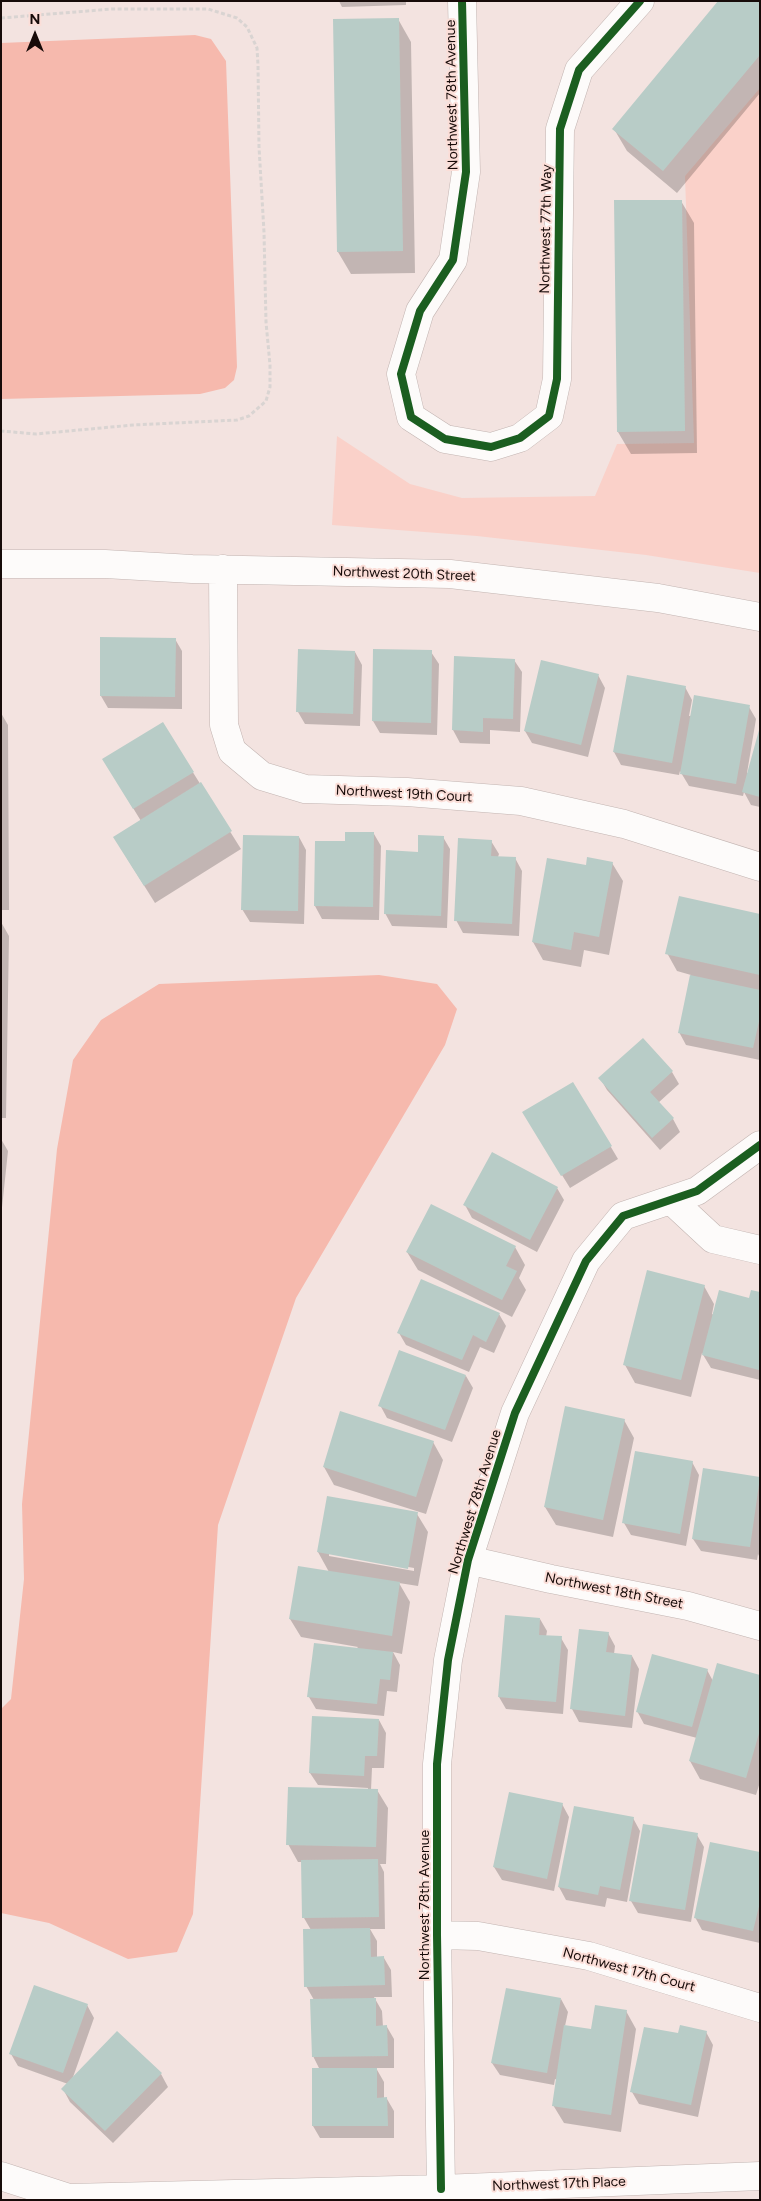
<!DOCTYPE html>
<html>
<head>
<meta charset="utf-8">
<style>
  body { margin:0 }
  #map { position:relative; width:761px; height:2201px; overflow:hidden; background:#f3e3e0; font-family:Figtree,sans-serif }
  canvas { display:block }
  .frame { position:absolute; inset:0; border:2px solid #170b09; pointer-events:none }
  .north { position:absolute; left:10px; top:10px; width:50px; height:50px; -webkit-text-stroke:4px #fbded8; paint-order:stroke; rotate:0deg; font-size:14px; font-weight:700; line-height:20px; text-align:center; color:#170b09 }
  .north::after { content:''; display:block; margin:auto; width:18px; height:22px; background:#170b09; clip-path:polygon(50% 0,100% 100%,50% 72%,0 100%) }
</style>
</head>
<body>
<div id="map">
<canvas width="761" height="2201"></canvas>
<div class="frame"></div>
<div class="north">N</div>
</div>
<script>
const ctx = document.querySelector('canvas').getContext('2d');
ctx.lineJoin = 'round';
function fill(path, color) { ctx.fillStyle = color; ctx.fill(path, 'evenodd'); }
const poly = rows => new Path2D(rows.map(r => 'M' + r).join(''));
function strokePath(path, color, width, dash) { ctx.strokeStyle = color; ctx.lineWidth = width; ctx.lineCap = dash ? 'butt' : 'round'; ctx.setLineDash(dash || []); ctx.stroke(path); }
function label(font, color, halo, rows, align = 'center') {
  ctx.font = font + ' Figtree,sans-serif'; ctx.lineWidth = 4; ctx.setLineDash([]); ctx.textBaseline = 'middle'; ctx.strokeStyle = halo; ctx.fillStyle = color; for (const [text, x, y, turn = 0] of rows) {
    ctx.save(); ctx.translate(x, y); ctx.rotate((+turn || 0) * Math.PI / 180); ctx.textAlign = isNaN(turn) ? turn : align; if (halo) ctx.strokeText(text, 0, 0); ctx.fillText(text, 0, 0); ctx.restore();
  }
}
fill(poly([
  [760,88,760,573,646,555,477,536,332,525,337,436,410,484,462,498,595,496,617,444,694,443,685,176]
]), '#fad1c9');
fill(poly([
  [195,35,211,39,226,61,237,367,234,380,225,388,200,394,1,399,1,43],
  [379,975,437,984,457,1009,445,1045,296,1298,218,1525,193,1914,177,1952,128,1959,49,1923,1,1913,1,1709,11,1699,24,1579,22,1504,57,1149,73,1060,101,1020,159,984]
]), '#f6b9ad');
fill(poly([
  [339,1,406,1,406,5,342,7],
  [760,1,760,93,677,193,627,151,614,129],
  [398,19,411,42,415,273,351,274,338,252],
  [681,201,694,223,697,453,631,454,618,432],
  [175,639,182,651,182,709,108,708,101,696],
  [355,652,362,665,360,726,305,724,298,712],
  [431,652,439,664,437,735,380,733,373,721],
  [456,658,514,660,522,672,520,732,490,730,490,744,460,743,453,730],
  [598,675,605,688,588,757,532,743,525,731],
  [685,687,692,700,689,716,749,707,756,719,747,773,749,773,760,732,760,807,751,805,744,792,743,796,689,786,680,771,679,775,621,765,614,752],
  [1,713,8,725,9,910,1,910],
  [162,723,241,849,155,903,125,855,141,821,111,772],
  [374,834,381,846,379,920,322,919,315,906,346,842],
  [299,837,306,850,304,924,250,922,242,909],
  [443,837,450,849,447,928,392,926,385,913,419,853],
  [491,841,499,854,498,857,515,858,522,871,519,936,463,933,456,920],
  [548,859,587,867,612,863,623,881,609,955,584,950,581,967,543,960,533,942],
  [760,916,760,1060,686,1045,679,1032,691,975,677,971,667,953],
  [1,922,9,936,6,1118,1,1118],
  [672,1072,679,1084,658,1103,673,1119,680,1132,660,1150,607,1090,600,1078],
  [573,1083,618,1159,570,1188,531,1125],
  [1,1139,8,1151,1,1217],
  [557,1188,564,1200,537,1252,472,1218,465,1205],
  [515,1247,525,1265,519,1278,526,1290,512,1317,418,1270,407,1252],
  [704,1286,714,1304,712,1314,714,1315,760,1293,760,1380,711,1368,702,1353,691,1397,635,1383,625,1365],
  [499,1314,506,1326,494,1353,480,1347,469,1372,406,1345,399,1333],
  [466,1376,473,1388,452,1442,387,1418,380,1405],
  [624,1420,634,1438,613,1537,556,1525,545,1507],
  [433,1442,443,1460,426,1514,334,1485,324,1467],
  [692,1462,699,1475,686,1546,631,1535,624,1523],
  [760,1478,760,1558,758,1554,757,1560,701,1551,693,1539],
  [328,1497,417,1514,428,1532,418,1586,399,1583,410,1602,402,1654,393,1652,400,1665,397,1692,387,1691,384,1716,316,1709,309,1697,358,1647,301,1637,290,1619,329,1572,318,1552],
  [329,1553,414,1568,414,1571,329,1556],
  [540,1619,547,1631,546,1637,561,1638,568,1650,563,1714,506,1709,499,1697],
  [608,1633,615,1646,614,1654,632,1656,639,1669,632,1728,579,1722,572,1709],
  [707,1670,713,1681,760,1676,760,1782,756,1795,700,1779,690,1761,697,1738,644,1724,637,1711],
  [379,1720,386,1733,384,1768,372,1768,371,1790,377,1790,388,1808,386,1864,380,1864,384,1872,385,1929,370,1929,377,1941,377,1958,384,1958,391,1970,392,1997,374,1997,382,2011,383,2027,387,2027,394,2039,394,2068,376,2068,384,2082,384,2099,387,2099,394,2111,394,2138,320,2138,313,2126,320,2070,313,2056,314,2000,306,1986,311,1930,304,1918,302,1862,298,1862,288,1844,368,1790,368,1788,318,1785,310,1773],
  [562,1804,569,1817,554,1891,502,1880,494,1867],
  [575,1808,633,1818,640,1831,627,1902,607,1898,605,1907,566,1900,559,1887],
  [697,1835,704,1847,691,1922,638,1913,631,1901],
  [760,1854,760,1943,702,1930,695,1917],
  [561,1999,568,2012,565,2026,592,2030,626,2011,636,2029,621,2132,564,2123,553,2105,557,2080,555,2079,554,2085,500,2075,492,2063],
  [87,2005,94,2018,72,2080,161,2074,168,2087,113,2143,70,2102,63,2089,68,2084,18,2066,11,2054],
  [706,2032,713,2045,698,2117,639,2104,632,2092,679,2035]
]), '#0003');
fill(poly([
  [718,1,760,1,760,55,663,171,612,129],
  [399,18,403,251,337,252,333,19],
  [614,200,682,200,685,431,617,432],
  [100,637,176,638,175,697,100,696],
  [298,649,355,651,353,714,296,712],
  [373,649,432,650,431,723,372,721],
  [454,656,515,659,513,719,483,718,483,732,452,730],
  [541,660,599,674,581,745,524,731],
  [627,675,686,686,672,763,613,752],
  [694,695,750,705,736,784,680,774],
  [163,722,194,772,133,809,102,759],
  [759,730,760,730,760,797,742,792],
  [201,782,232,831,144,886,113,837],
  [345,832,374,832,373,907,314,906,315,841,345,841],
  [243,835,299,836,298,911,241,910],
  [418,835,444,836,441,916,384,914,386,850,418,852],
  [458,838,492,840,491,856,516,857,512,924,454,921],
  [587,857,613,862,599,937,574,932,571,950,532,942,547,858,586,865],
  [679,896,760,914,760,975,665,954],
  [690,975,760,990,760,1017,753,1048,678,1033],
  [643,1038,673,1071,650,1092,674,1118,652,1138,598,1078],
  [573,1082,612,1146,561,1176,522,1112],
  [492,1152,558,1187,530,1240,463,1205],
  [431,1204,516,1246,506,1266,517,1271,502,1300,406,1252],
  [647,1270,705,1285,681,1380,623,1365],
  [421,1279,500,1313,486,1342,473,1335,462,1360,397,1333],
  [719,1290,749,1298,751,1290,760,1292,759,1370,702,1355],
  [399,1350,466,1375,445,1430,378,1406],
  [565,1406,625,1419,603,1520,544,1507],
  [340,1411,434,1441,416,1497,323,1467],
  [635,1451,693,1461,680,1534,622,1523],
  [703,1468,760,1477,750,1547,692,1539],
  [327,1496,418,1512,408,1569,317,1552],
  [298,1566,400,1582,392,1636,289,1619],
  [505,1615,540,1618,539,1635,562,1636,556,1702,498,1697],
  [579,1629,609,1632,606,1652,632,1655,625,1716,570,1709],
  [314,1643,393,1652,390,1680,380,1679,377,1704,307,1697],
  [652,1654,708,1669,692,1727,636,1712],
  [717,1663,760,1675,760,1730,746,1778,689,1761],
  [312,1716,379,1719,377,1756,365,1756,364,1776,309,1773],
  [288,1787,378,1789,376,1847,286,1845],
  [509,1792,563,1803,547,1879,493,1867],
  [574,1806,634,1817,620,1890,600,1886,598,1895,558,1887],
  [643,1824,698,1833,685,1910,629,1901],
  [710,1842,760,1852,760,1902,753,1931,694,1918],
  [378,1859,379,1917,302,1918,301,1860],
  [370,1928,371,1957,384,1956,385,1985,304,1987,303,1929],
  [34,1985,88,2004,63,2073,9,2054],
  [506,1988,561,1998,547,2073,491,2063],
  [376,1998,376,2026,387,2025,388,2056,312,2057,310,1999],
  [595,2005,627,2010,611,2115,552,2106,564,2025,591,2029],
  [680,2025,707,2031,691,2105,630,2092,644,2027,678,2033],
  [117,2031,162,2073,105,2131,61,2089],
  [312,2068,377,2068,377,2098,387,2097,388,2126,312,2126]
]), '#b8ccc7');
const minor = poly([
  [462,1,466,172,453,260,420,311,401,374,411,417,445,439,491,447,520,438,549,416,557,379,560,129,579,70,640,1],
  [1,564,105,564,192,569,450,574,658,598,760,617],
  [223,569,224,725,232,751,262,776,305,789,407,792,521,801,624,824,760,867],
  [671,1200,713,1239,760,1250],
  [468,1560,551,1579,688,1606,760,1626],
  [437,1935,478,1936,589,1956,760,2008],
  [1,2176,69,2198,441,2189,760,2176],
  [441,2189,437,1935,437,1764,448,1660,468,1560,515,1413,586,1261,623,1216,697,1191,760,1145]
]);
strokePath(minor, '#c2b4b1', 29);
strokePath(poly([
  [1,18,112,9,208,9,237,18,247,27,257,48,258,65,259,147,264,232,266,322,270,365,270,387,266,401,249,416,237,420,133,425,36,434,1,431]
]), '#d9d4d2', 3, [4, 2.5]);
strokePath(minor, '#fdfbfa', 28);
strokePath(poly([
  [462,1,466,172,453,260,420,311,401,374,411,417,445,439,491,447,520,438,549,416,557,379,560,129,579,70,640,1],
  [441,2189,437,1935,437,1764,448,1660,468,1560,515,1413,586,1261,623,1216,697,1191,760,1145]
]), '#1b5e20', 8);
label('14px', '#170b09', '#fbded8', [
  ["Northwest 78th Avenue",452,95,-91],
  ["Northwest 77th Way",546,229,-89],
  ["Northwest 20th Street",404,574,2],
  ["Northwest 19th Court",404,794,3],
  ["Northwest 78th Avenue",475,1502,-73],
  ["Northwest 18th Street",614,1591,11],
  ["Northwest 78th Avenue",425,1905,-90],
  ["Northwest 17th Court",629,1970,15],
  ["Northwest 17th Place",559,2184,-2]
]);
</script>
</body>
</html>
